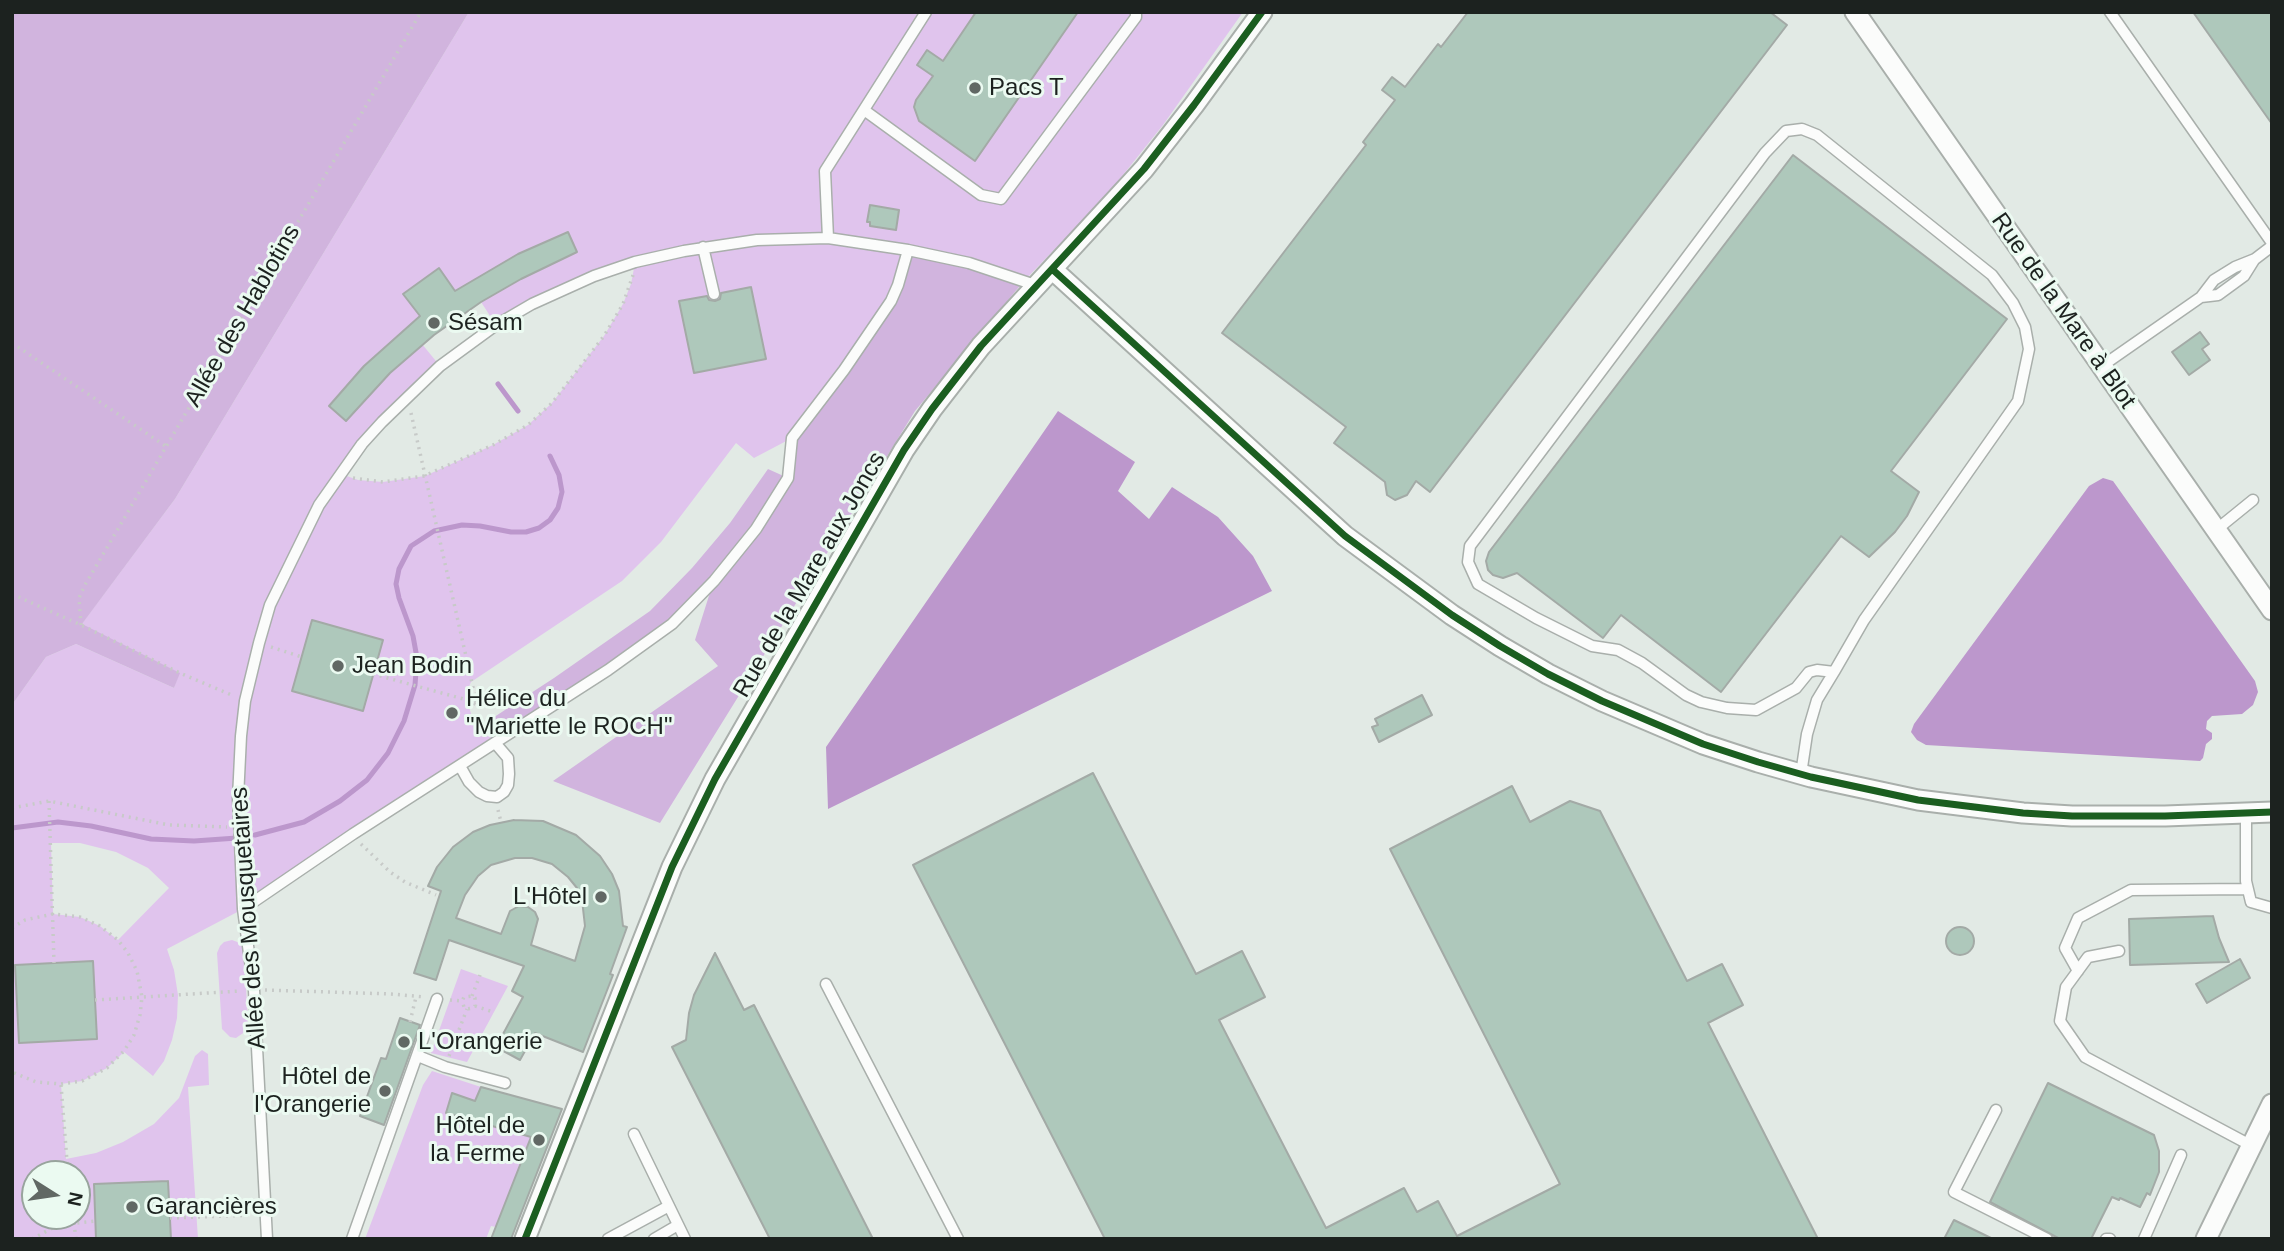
<!DOCTYPE html>
<html>
<head>
<meta charset="utf-8">
<style>
  body { margin:0 }
  #map { position:relative; width:2284px; height:1251px; overflow:hidden; background:#e2eae5; font-family:Arial,sans-serif }
  canvas { display:block }
  .frame { position:absolute; inset:0; border:14px solid #1c221f; pointer-events:none }
  .north { position:absolute; left:21px; top:1160px; width:70px; height:70px; box-sizing:border-box; background:#ebfaf1; border:2px solid #98a49d; border-radius:50%; rotate:102deg; font-size:19px; font-weight:700; line-height:28px; text-align:center; color:#1c221f }
  .north::after { content:''; display:block; margin:auto; width:24px; height:32px; background:#616864; clip-path:polygon(50% 0,100% 100%,50% 72%,0 100%) }
</style>
</head>
<body>
<div id="map">
<canvas width="2284" height="1251"></canvas>
<div class="frame"></div>
<div class="north">N</div>
</div>
<script>
const ctx = document.querySelector('canvas').getContext('2d');
ctx.lineJoin = 'round';
function fill(path, color) { ctx.fillStyle = color; ctx.fill(path, 'evenodd'); }
const poly = rows => new Path2D(rows.map(r => 'M' + r).join(''));
function strokePath(path, color, width, dash) { ctx.strokeStyle = color; ctx.lineWidth = width; ctx.lineCap = dash ? 'butt' : 'round'; ctx.setLineDash(dash || []); ctx.stroke(path); }
function label(font, color, halo, rows, align = 'center') {
  ctx.font = font + ' Arial,sans-serif'; ctx.lineWidth = 6; ctx.setLineDash([]); ctx.textBaseline = 'middle'; ctx.strokeStyle = halo; ctx.fillStyle = color; for (const [text, x, y, turn = 0] of rows) {
    ctx.save(); ctx.translate(x, y); ctx.rotate((+turn || 0) * Math.PI / 180); ctx.textAlign = isNaN(turn) ? turn : align; if (halo) ctx.strokeText(text, 0, 0); ctx.fillText(text, 0, 0); ctx.restore();
  }
}
fill(poly([
  [469,12,1243,12,1163,125,1107,195,1024,281,898,285,792,438,754,458,736,443,661,542,622,581,471,682,467,691,467,700,472,717,482,725,496,744,243,909,167,949,174,970,178,995,177,1018,172,1040,164,1061,153,1076,124,1052,107,1068,82,1081,61,1084,66,1159,96,1153,123,1142,154,1124,179,1098,195,1056,202,1050,208,1054,209,1085,188,1087,198,1239,171,1239,167,1181,94,1184,96,1239,12,1239,12,705,46,657,76,644,174,688,179,673,81,625,175,499],
  [568,232,577,252,538,270,481,302,496,325,635,263,631,284,623,304,604,336,552,403,528,425,493,445,425,476,383,482,358,480,341,474,422,383,440,366,422,344,390,373,345,420,329,405,376,356,407,328,422,319,404,294,438,268,457,294,470,282,507,261],
  [51,843,80,843,116,852,148,868,169,888,118,940,100,926,80,917,53,914],
  [35,1174,77,1174,77,1216,35,1216],
  [232,940,240,943,244,951,248,1024,246,1031,236,1038,230,1037,222,1029,217,953,220,946,224,942],
  [461,969,508,986,467,1062,431,1053],
  [432,1071,481,1087,475,1101,452,1093,446,1114,531,1137,511,1189,522,1210,505,1203,496,1227,491,1226,486,1239,365,1239,423,1085]
]), '#e0c4ed');
fill(poly([
  [12,12,469,12,175,499,82,624,180,673,174,688,76,644,46,657,12,705],
  [908,250,1024,281,915,411,660,823,553,781,718,666,695,640,713,583,672,624,496,744,482,725,554,678,650,611,692,568,730,523,768,469,788,478,792,438,891,301]
]), '#d1b4de');
fill(poly([
  [1058,411,1135,462,1118,491,1149,519,1172,487,1218,517,1253,556,1272,591,828,809,826,747],
  [2103,478,2113,481,2255,681,2258,692,2253,705,2242,714,2212,716,2207,721,2206,729,2212,733,2212,739,2206,744,2203,758,2200,761,1926,745,1917,740,1911,732,1914,724,2089,486]
]), '#bc97cc');
strokePath(poly([
  [498,384,518,411],
  [12,828,58,822,91,826,151,839,194,841,237,838],
  [255,835,304,822,340,801,367,780,388,753,404,721,415,685,417,658,413,636,399,598,396,584,399,569,411,546,434,531,462,525,480,526,511,532,526,532,539,528,550,520,558,508,562,492,559,475,550,456]
]), '#bc97cc', 5);
const building = poly([
  [976,12,1078,12,975,161,919,121,914,107,916,100,933,76,917,65,927,50,943,61,976,12],
  [1468,12,1770,12,1787,25,1430,492,1416,481,1407,495,1395,500,1387,495,1385,482,1334,443,1346,427,1222,333,1366,145,1363,142,1395,100,1382,90,1392,77,1405,87,1438,44,1441,47,1468,12],
  [2193,12,2272,12,2272,124,2193,12],
  [1793,155,2007,319,1891,471,1919,492,1907,516,1895,532,1869,557,1841,536,1721,692,1621,615,1603,638,1517,573,1503,578,1493,575,1488,570,1486,561,1489,552,1793,155],
  [870,205,899,210,896,230,870,226,870,222,867,222,870,205],
  [568,232,577,252,521,279,481,302,434,335,390,373,346,421,329,406,364,366,420,316,403,294,439,268,455,291,518,254,568,232],
  [751,287,766,359,694,373,679,301,707,296,709,300,715,301,720,299,721,293,751,287],
  [2200,332,2209,344,2202,349,2210,360,2189,375,2172,352,2200,332],
  [312,620,383,640,363,711,292,691,312,620],
  [1422,695,1432,715,1379,742,1372,727,1378,725,1375,719,1422,695],
  [1093,773,1196,974,1242,951,1265,997,1219,1020,1326,1228,1404,1188,1417,1212,1438,1201,1457,1236,1560,1184,1390,849,1512,786,1530,822,1570,801,1600,811,1687,981,1722,964,1743,1005,1708,1023,1818,1239,1105,1239,913,865,1093,773],
  [514,820,543,821,576,835,600,856,612,874,619,891,623,926,627,927,610,974,613,975,583,1052,535,1033,520,1060,496,1047,523,997,512,991,524,966,449,940,436,980,414,973,441,891,428,886,437,867,453,847,473,832,490,825,514,820],
  [515,858,532,858,552,864,568,877,577,888,582,900,585,926,575,961,531,945,538,919,535,912,528,907,519,906,510,911,501,934,456,918,465,895,478,876,491,865,515,858],
  [2213,916,2219,938,2229,962,2130,965,2129,919,2213,916],
  '1946 941a14 14 0 1 1 28 0a14 14 0 1 1-28 0Z',
  [715,953,744,1010,754,1005,873,1239,770,1239,672,1047,686,1040,689,1013,694,995,715,953],
  [2240,959,2250,978,2207,1003,2196,984,2240,959],
  [93,961,97,1039,19,1043,15,965,93,961],
  [400,1018,420,1025,384,1125,360,1116,381,1058,386,1059,400,1018],
  [2048,1083,2154,1135,2159,1151,2159,1172,2150,1195,2147,1193,2140,1207,2120,1198,2119,1200,2112,1197,2091,1239,2060,1239,1990,1202,2048,1083],
  [481,1087,562,1109,511,1239,491,1239,531,1137,446,1113,452,1093,475,1101,481,1087],
  [168,1181,171,1239,96,1239,94,1184,168,1181],
  [1954,1220,1993,1239,1944,1239,1954,1220]
]);
fill(building, '#aec8bb');
strokePath(building, '#a3aaa6', 2);
const lane = poly([
  [2110,12,2272,243],
  [864,110,981,195,1001,199,1136,17,1136,12],
  [828,238,825,171,926,12],
  [703,247,714,294],
  [2201,297,2218,295,2244,276,2254,260],
  [2102,366,2201,297,2214,280,2235,267,2255,259,2272,246],
  [2216,530,2253,500],
  [460,766,469,782,479,792,487,796,497,797,504,792,508,785,509,774,508,758,496,744],
  [1801,774,1807,734,1817,700,1834,672,1864,620,2018,401,2029,349,2025,327,2013,303,1992,275,1817,135,1802,129,1786,131,1765,153,1470,546,1468,562,1478,584,1536,618,1592,646,1618,650,1642,663,1686,695,1701,702,1727,708,1756,710,1796,688,1809,672,1817,670,1834,672],
  [2246,813,2246,881,2251,902,2272,908],
  [243,909,353,834,608,670,672,624,714,581,756,529,788,478,792,438,844,370,891,301,898,285,908,250],
  [2119,951,2088,957,2066,987,2060,1021,2085,1057,2252,1146],
  [2078,971,2065,948,2078,918,2131,890,2248,889],
  [826,984,958,1239],
  [418,1056,445,1067,505,1083],
  [1996,1110,1954,1192,2047,1239],
  [634,1134,685,1239],
  [267,1239,254,990,243,909,238,798,241,736,245,701,259,643,270,605,319,505,362,444,382,422,440,366,496,325,532,304,594,276,635,262,684,251,757,240,828,238,908,250,969,263,1035,285],
  [352,1239,437,999],
  [608,1239,669,1206],
  [654,1239,678,1225],
  [2106,1239,2110,1239],
  [2144,1239,2181,1155]
]);
const street = poly([
  [1855,12,2272,610],
  [1052,269,1345,536,1452,615,1500,646,1548,674,1602,701,1703,744,1758,762,1811,777,1918,800,2023,813,2072,816,2165,816,2272,812],
  [525,1239,672,867,715,779,904,450,932,409,981,346,1144,169,1194,105,1262,12],
  [2206,1239,2272,1104]
]);
strokePath(lane, '#a9afab', 13);
strokePath(street, '#a9afab', 23);
strokePath(poly([
  [12,343,167,447],
  [411,413,477,705],
  [353,478,383,482,424,476,493,445,528,425,552,403,604,336,623,304,633,275],
  [12,594,81,625,180,673,234,696],
  [81,625,79,598,85,585,421,12],
  [271,647,302,657],
  [373,674,467,700,477,705],
  [49,801,54,963],
  [12,808,49,801,169,825,227,827],
  [498,810,501,822],
  [361,844,390,872,405,882,436,895],
  [12,928,25,920,53,914,80,917,100,926,118,940,128,953,137,971,142,997,140,1015,134,1035,124,1051,107,1068,82,1081,61,1084,36,1082,12,1072],
  [265,990,391,994,425,997],
  [472,996,480,975],
  [95,1000,240,991],
  [450,1000,462,1001,464,997,472,996,475,998,475,1006,473,1008,467,1009,464,1007,462,1001],
  [12,1004,17,1004],
  [475,1006,493,1012],
  [410,1022,416,997],
  [449,1056,467,1009],
  [61,1085,68,1174],
  [73,1216,76,1239],
  [170,1218,253,1215],
  [32,1239,58,1225,95,1221]
]), '#c7cac8', 3.5, [2, 5]);
strokePath(lane, '#fbfcfb', 10);
strokePath(street, '#fbfcfb', 19);
strokePath(poly([
  [1052,269,1345,536,1452,615,1500,646,1548,674,1602,701,1703,744,1758,762,1811,777,1918,800,2023,813,2072,816,2165,816,2272,812],
  [525,1239,672,867,715,779,904,450,932,409,981,346,1144,169,1194,105,1262,12]
]), '#1b5e20', 7);
for (const [x, y, r, color] of [
  [975,88,7,"#616864"],
  [434,323,7,"#616864"],
  [338,666,7,"#616864"],
  [452,713,7,"#616864"],
  [601,897,7,"#616864"],
  [404,1042,7,"#616864"],
  [385,1091,7,"#616864"],
  [539,1140,7,"#616864"],
  [132,1207,7,"#616864"]
]) { const dot = new Path2D(); dot.arc(x, y, r, 0, 2 * Math.PI); ctx.fillStyle = color; ctx.fill(dot); strokePath(dot, '#ebfaf1', 2.5); }
label('24px', '#1c221f', '#ebfaf1', [
  ["Pacs T",989,88],
  ["Sésam",448,323],
  ["Jean Bodin",352,666],
  ["Hélice du",466,699],
  ["\"Mariette le ROCH\"",466,727],
  ["L'Hôtel",587,897,"right"],
  ["L'Orangerie",418,1042],
  ["Hôtel de",371,1077,"right"],
  ["l'Orangerie",371,1105,"right"],
  ["Hôtel de",525,1126,"right"],
  ["la Ferme",525,1154,"right"],
  ["Garancières",146,1207]
], 'left');
label('24px', '#1c221f', '#ebfaf1', [
  ["Rue de la Mare à Blot",2063,311,55],
  ["Allée des Hablotins",243,316,-60],
  ["Rue de la Mare aux Joncs",810,575,-60],
  ["Allée des Mousquetaires",249,918,-94]
]);
</script>
</body>
</html>
